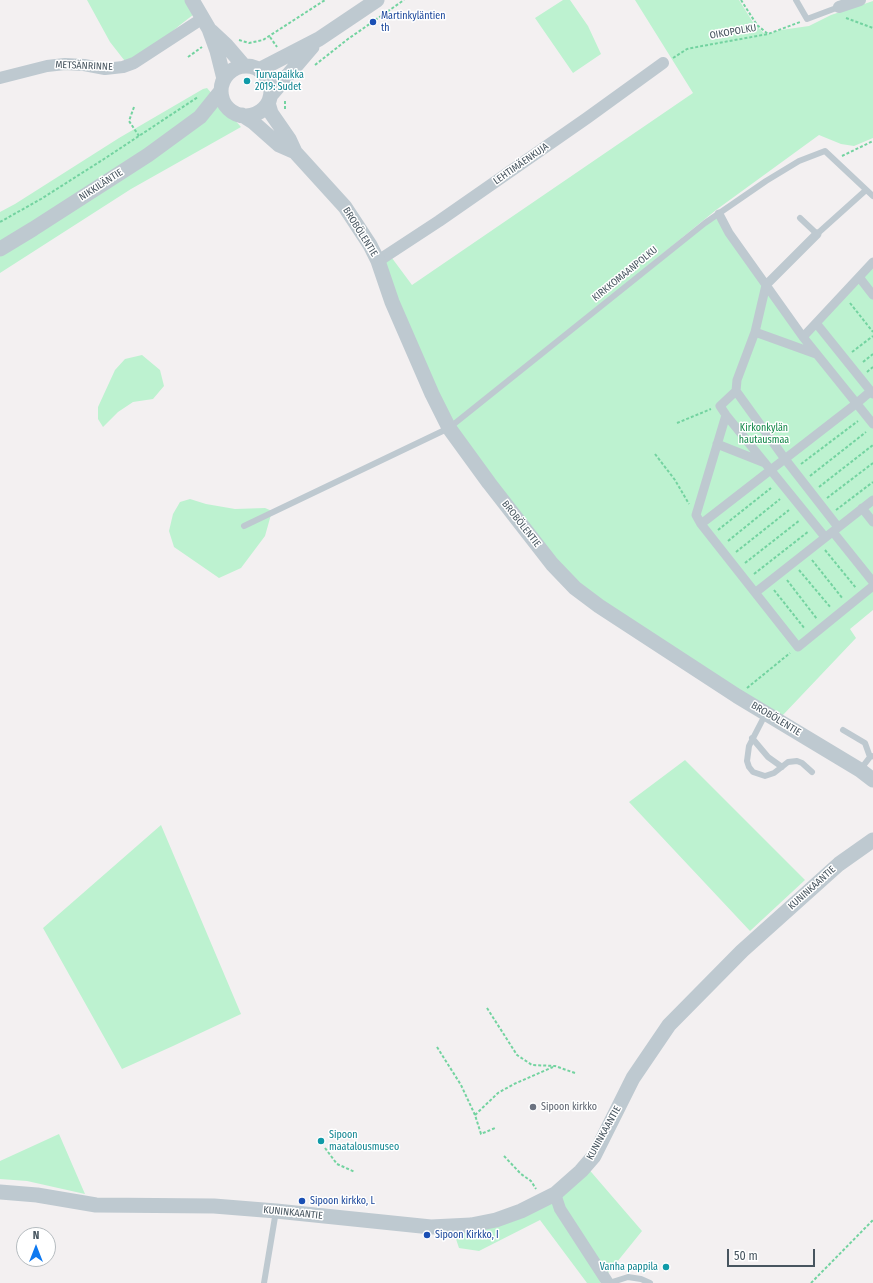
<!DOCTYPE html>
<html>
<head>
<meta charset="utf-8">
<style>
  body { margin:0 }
  #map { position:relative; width:873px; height:1283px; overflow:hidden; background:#f3f0f1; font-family:"Fira Sans Condensed",sans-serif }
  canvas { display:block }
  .north { position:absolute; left:16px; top:1227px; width:40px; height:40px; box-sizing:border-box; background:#fff; border:1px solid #b5bbbf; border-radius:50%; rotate:0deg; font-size:11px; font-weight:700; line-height:16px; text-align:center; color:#47555f }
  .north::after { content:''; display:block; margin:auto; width:14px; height:18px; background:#0e79f0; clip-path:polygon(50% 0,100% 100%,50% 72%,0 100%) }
  .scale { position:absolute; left:727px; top:1249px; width:88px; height:18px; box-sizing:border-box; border:2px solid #47555f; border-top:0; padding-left:5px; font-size:12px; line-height:14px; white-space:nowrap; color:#47555f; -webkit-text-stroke:3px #fff; paint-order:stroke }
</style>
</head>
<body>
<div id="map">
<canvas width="873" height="1283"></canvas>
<div class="north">N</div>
<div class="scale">50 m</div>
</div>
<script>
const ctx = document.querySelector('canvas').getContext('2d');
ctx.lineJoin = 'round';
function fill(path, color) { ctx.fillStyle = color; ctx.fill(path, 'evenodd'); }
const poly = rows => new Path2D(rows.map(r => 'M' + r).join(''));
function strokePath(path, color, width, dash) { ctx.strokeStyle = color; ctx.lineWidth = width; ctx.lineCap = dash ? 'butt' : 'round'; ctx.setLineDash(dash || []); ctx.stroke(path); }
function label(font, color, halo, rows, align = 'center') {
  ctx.font = font + ' "Fira Sans Condensed",sans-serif'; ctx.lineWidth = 3; ctx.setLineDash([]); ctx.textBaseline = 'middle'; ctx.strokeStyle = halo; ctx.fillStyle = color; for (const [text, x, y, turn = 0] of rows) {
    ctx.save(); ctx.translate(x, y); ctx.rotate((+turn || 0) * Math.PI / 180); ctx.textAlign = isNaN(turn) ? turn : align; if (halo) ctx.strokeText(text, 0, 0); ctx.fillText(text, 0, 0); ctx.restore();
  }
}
fill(poly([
  [87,0,192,0,198,11,180,25,142,57,128,65,110,42],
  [563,0,570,0,588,26,601,54,573,73,535,18],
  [635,0,739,0,754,24,765,34,768,34,781,30,809,26,831,15,873,1,873,138,854,146,841,144,819,135,716,210,518,372,719,214,805,334,873,258,873,610,850,629,856,638,782,716,575,588,449,428,378,261,389,254,412,285,693,93],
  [207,88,241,127,131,189,0,273,0,212,15,204,119,138,203,89],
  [142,355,160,370,164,386,153,399,133,402,118,412,103,427,98,419,98,407,115,370,125,359],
  [190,499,206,504,235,509,265,508,272,511,265,536,241,568,219,578,174,547,169,531,173,514,180,502],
  [685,760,805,880,750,931,629,802],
  [161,825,241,1014,173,1046,122,1069,43,928],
  [59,1134,85,1194,27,1181,0,1179,0,1161],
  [586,1166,642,1231,600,1283,587,1283,540,1220,479,1251,459,1248,452,1227,521,1211]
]), '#bdf2d0');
strokePath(poly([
  [741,0,757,25,768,34],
  [846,18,873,28],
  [270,37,277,47],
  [239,40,249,43,263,40,325,0],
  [188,57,202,47],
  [673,58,687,49,702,46,768,34,800,22],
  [315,65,348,39,404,0],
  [134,107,129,121,139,136],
  [285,109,285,99],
  [842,156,873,141],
  [0,222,41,199,104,159,198,97],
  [850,303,873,332],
  [852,352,873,336],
  [863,362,873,354],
  [867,372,873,367],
  [677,423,711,409],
  [655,454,675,480,689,504],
  [801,464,858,421],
  [810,476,866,432],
  [819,487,873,445],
  [827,498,873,463],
  [836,510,873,482],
  [718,530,771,488],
  [728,541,780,499],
  [825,550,856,588],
  [736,552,789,510],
  [812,560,843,599],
  [745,563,800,520],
  [799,570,831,608],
  [754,574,809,531],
  [787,580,817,619],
  [774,590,805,629],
  [747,688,790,653],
  [487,1008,517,1055,532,1065,555,1066,575,1073],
  [437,1047,461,1085,475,1115,481,1134,495,1128],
  [475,1115,498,1093,514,1084,553,1067],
  [325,1148,337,1164,355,1172],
  [504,1156,521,1174,531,1181,536,1189],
  [811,1283,873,1220]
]), '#73d3a0', 2, [3, 2]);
strokePath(poly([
  [796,0,807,19,839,7],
  [800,218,817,234,866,190],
  [244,526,449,428,705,223,766,181,799,161,825,151,873,196],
  [766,713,749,746,747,761,749,767,753,772,765,776,774,773,788,762,797,761,802,763,812,772],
  [843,730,865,743,870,757],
  [752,738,768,757,782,767],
  [860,770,870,757,873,756],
  [264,1283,276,1211],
  [609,1283,628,1277,641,1279,650,1283]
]), '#bec9d0', 6);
strokePath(poly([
  [719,214,729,233,803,337,873,424],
  [817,234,766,285,755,332,737,380,736,391,720,406,726,415,825,537],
  [859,277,873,295],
  [816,323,873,394],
  [755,332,816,354],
  [803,337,873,262],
  [736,391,785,459,838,527],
  [726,415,696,515,701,524,798,647,873,586],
  [717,444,765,463],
  [862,508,873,522],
  [701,524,857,403,871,391],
  [833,532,873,582],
  [756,592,873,500]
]), '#bec9d0', 9);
strokePath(poly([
  [839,7,860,0],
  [0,78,47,66,65,64,84,65,105,69,123,67,134,63,203,18],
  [378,261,439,221,587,118,663,63],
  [555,1194,560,1209,608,1283]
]), '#bec9d0', 12);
strokePath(poly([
  [192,0,209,29,217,51,224,79],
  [211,31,226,45,244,66],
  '221 91a25 25 0 1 1 50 0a25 25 0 1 1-50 0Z',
  [259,70,319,39,377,0],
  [271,95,312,47],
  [268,103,271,113,289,139,295,152,345,207,370,245,378,261,392,302,432,394,449,428,489,483,552,564,575,588,599,606,737,696,860,770,873,780],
  [242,115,253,122,279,145,295,152],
  [0,249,33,229,148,155,200,117,221,91],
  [0,1192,37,1195,96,1205,214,1206,276,1211,431,1227,471,1225,496,1220,521,1211,555,1194,581,1171,594,1156,633,1078,669,1025,742,951,839,864,873,840]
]), '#bec9d0', 15);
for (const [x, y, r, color] of [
  [373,22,4,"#1a4fb4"],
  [247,81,4,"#0f9aa8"],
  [533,1107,4,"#6b7280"],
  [321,1141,4,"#0f9aa8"],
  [302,1201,4,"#1a4fb4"],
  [427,1235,4,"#1a4fb4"],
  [666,1267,4,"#0f9aa8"]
]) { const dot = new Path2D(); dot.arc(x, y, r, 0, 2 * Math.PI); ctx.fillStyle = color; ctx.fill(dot); strokePath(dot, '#fff', 1.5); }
label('10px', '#164399', '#fff', [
  ["Martinkyläntien",381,16],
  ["th",381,28],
  ["Sipoon kirkko, L",310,1201],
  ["Sipoon Kirkko, I",435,1235]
], 'left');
label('10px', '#47555f', '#fff', [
  ["OIKOPOLKU",733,32,-10],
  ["METSÄNRINNE",84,66,2],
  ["LEHTIMÄENKUJA",521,164,-35],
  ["NIKKILÄNTIE",101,185,-33],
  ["BROBÖLENTIE",360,232,58],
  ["KIRKKOMAANPOLKU",625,274,-39],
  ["BROBÖLENTIE",521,524,52],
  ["BROBÖLENTIE",776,719,31],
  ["KUNINKAANTIE",812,888,-42],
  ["KUNINKAANTIE",604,1133,-61],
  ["KUNINKAANTIE",293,1213,6]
]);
label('10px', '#0d838f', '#fff', [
  ["Turvapaikka",255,75],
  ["2019: Sudet",255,87],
  ["Sipoon",329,1135],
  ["maatalousmuseo",329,1147],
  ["Vanha pappila",658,1267,"right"]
], 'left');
label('10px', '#128748', '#fff', [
  ["Kirkonkylän",764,428],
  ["hautausmaa",764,440]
]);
label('10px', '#5b616d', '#fff', [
  ["Sipoon kirkko",541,1107]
], 'left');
</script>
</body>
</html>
